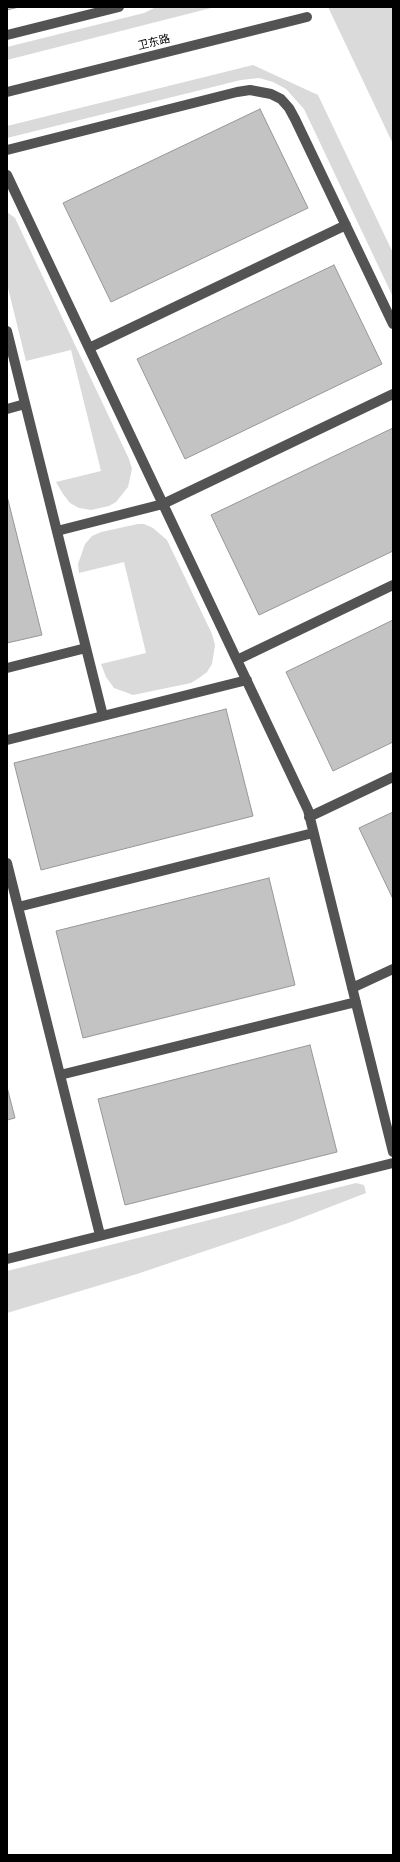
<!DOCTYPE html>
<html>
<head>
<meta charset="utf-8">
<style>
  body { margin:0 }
  #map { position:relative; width:400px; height:1862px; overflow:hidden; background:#fff; font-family:"Nunito Sans",sans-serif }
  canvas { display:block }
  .frame { position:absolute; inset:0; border:8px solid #000; pointer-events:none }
</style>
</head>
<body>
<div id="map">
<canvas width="400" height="1862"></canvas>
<div class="frame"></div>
</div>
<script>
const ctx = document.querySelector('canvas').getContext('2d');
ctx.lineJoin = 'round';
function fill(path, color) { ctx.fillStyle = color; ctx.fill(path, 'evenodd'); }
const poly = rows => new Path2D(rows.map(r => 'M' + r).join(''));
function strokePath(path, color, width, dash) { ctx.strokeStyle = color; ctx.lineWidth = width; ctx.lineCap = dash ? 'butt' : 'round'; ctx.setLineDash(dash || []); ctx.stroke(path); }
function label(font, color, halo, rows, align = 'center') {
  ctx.font = font + ' "Nunito Sans","Noto Sans SC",sans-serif'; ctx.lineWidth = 3; ctx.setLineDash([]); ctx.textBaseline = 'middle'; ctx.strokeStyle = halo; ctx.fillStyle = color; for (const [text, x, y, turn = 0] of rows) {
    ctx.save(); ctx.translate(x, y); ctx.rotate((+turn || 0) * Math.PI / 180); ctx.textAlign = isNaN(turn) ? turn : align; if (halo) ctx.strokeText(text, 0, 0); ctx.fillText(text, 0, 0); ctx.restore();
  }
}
fill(poly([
  [156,7,215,7,7,60,7,47,144,13],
  [328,7,393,7,393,144],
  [253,65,318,95,393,253,393,297,304,109,286,89,273,82,259,78,241,80,7,138,7,126],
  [7,212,15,218,129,459,132,469,128,487,116,502,109,506,91,510,79,508,70,503,63,494,56,482,101,471,71,350,26,361,7,284],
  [138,524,144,524,153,528,167,540,212,634,215,645,212,664,207,672,199,678,191,683,133,695,114,688,106,677,101,664,146,653,124,562,79,573,78,564,85,544,92,536,101,532],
  [356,1183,364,1185,366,1193,291,1222,137,1274,7,1313,7,1271]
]), '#dadada');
const building = poly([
  [7,7,19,7,7,10,7,7],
  [260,109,308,208,111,302,63,203,260,109],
  [334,265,382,364,185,459,137,359,334,265],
  [393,428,393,551,259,615,211,515,393,428],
  [7,496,42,635,7,643,7,496],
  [393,620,393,742,333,771,286,672,393,620],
  [226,709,253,816,41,870,14,763,226,709],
  [393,812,393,899,359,828,393,812],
  [269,878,295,985,83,1038,56,931,269,878],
  [310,1045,337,1152,125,1205,98,1099,310,1045],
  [7,1087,15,1118,7,1120,7,1087]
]);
fill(building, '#c3c3c3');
strokePath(building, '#979797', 1);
strokePath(poly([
  [7,35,119,7],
  [7,92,307,17],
  [7,150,237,92,250,90,271,94,281,99,289,108,295,119,393,324],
  [7,175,308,810,393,1152],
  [7,331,103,716],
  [89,348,346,225],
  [7,409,25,404],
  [57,531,163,504,393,394],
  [237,660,393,585],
  [7,668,86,648],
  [7,740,247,680],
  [309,817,393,777],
  [7,863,100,1235],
  [18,907,313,833],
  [352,988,393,969],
  [60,1075,356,1002],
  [7,1259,393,1163]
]), '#535353', 10);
label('11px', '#000', '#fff', [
  ["卫东路",154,43,-14]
]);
</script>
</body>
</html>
